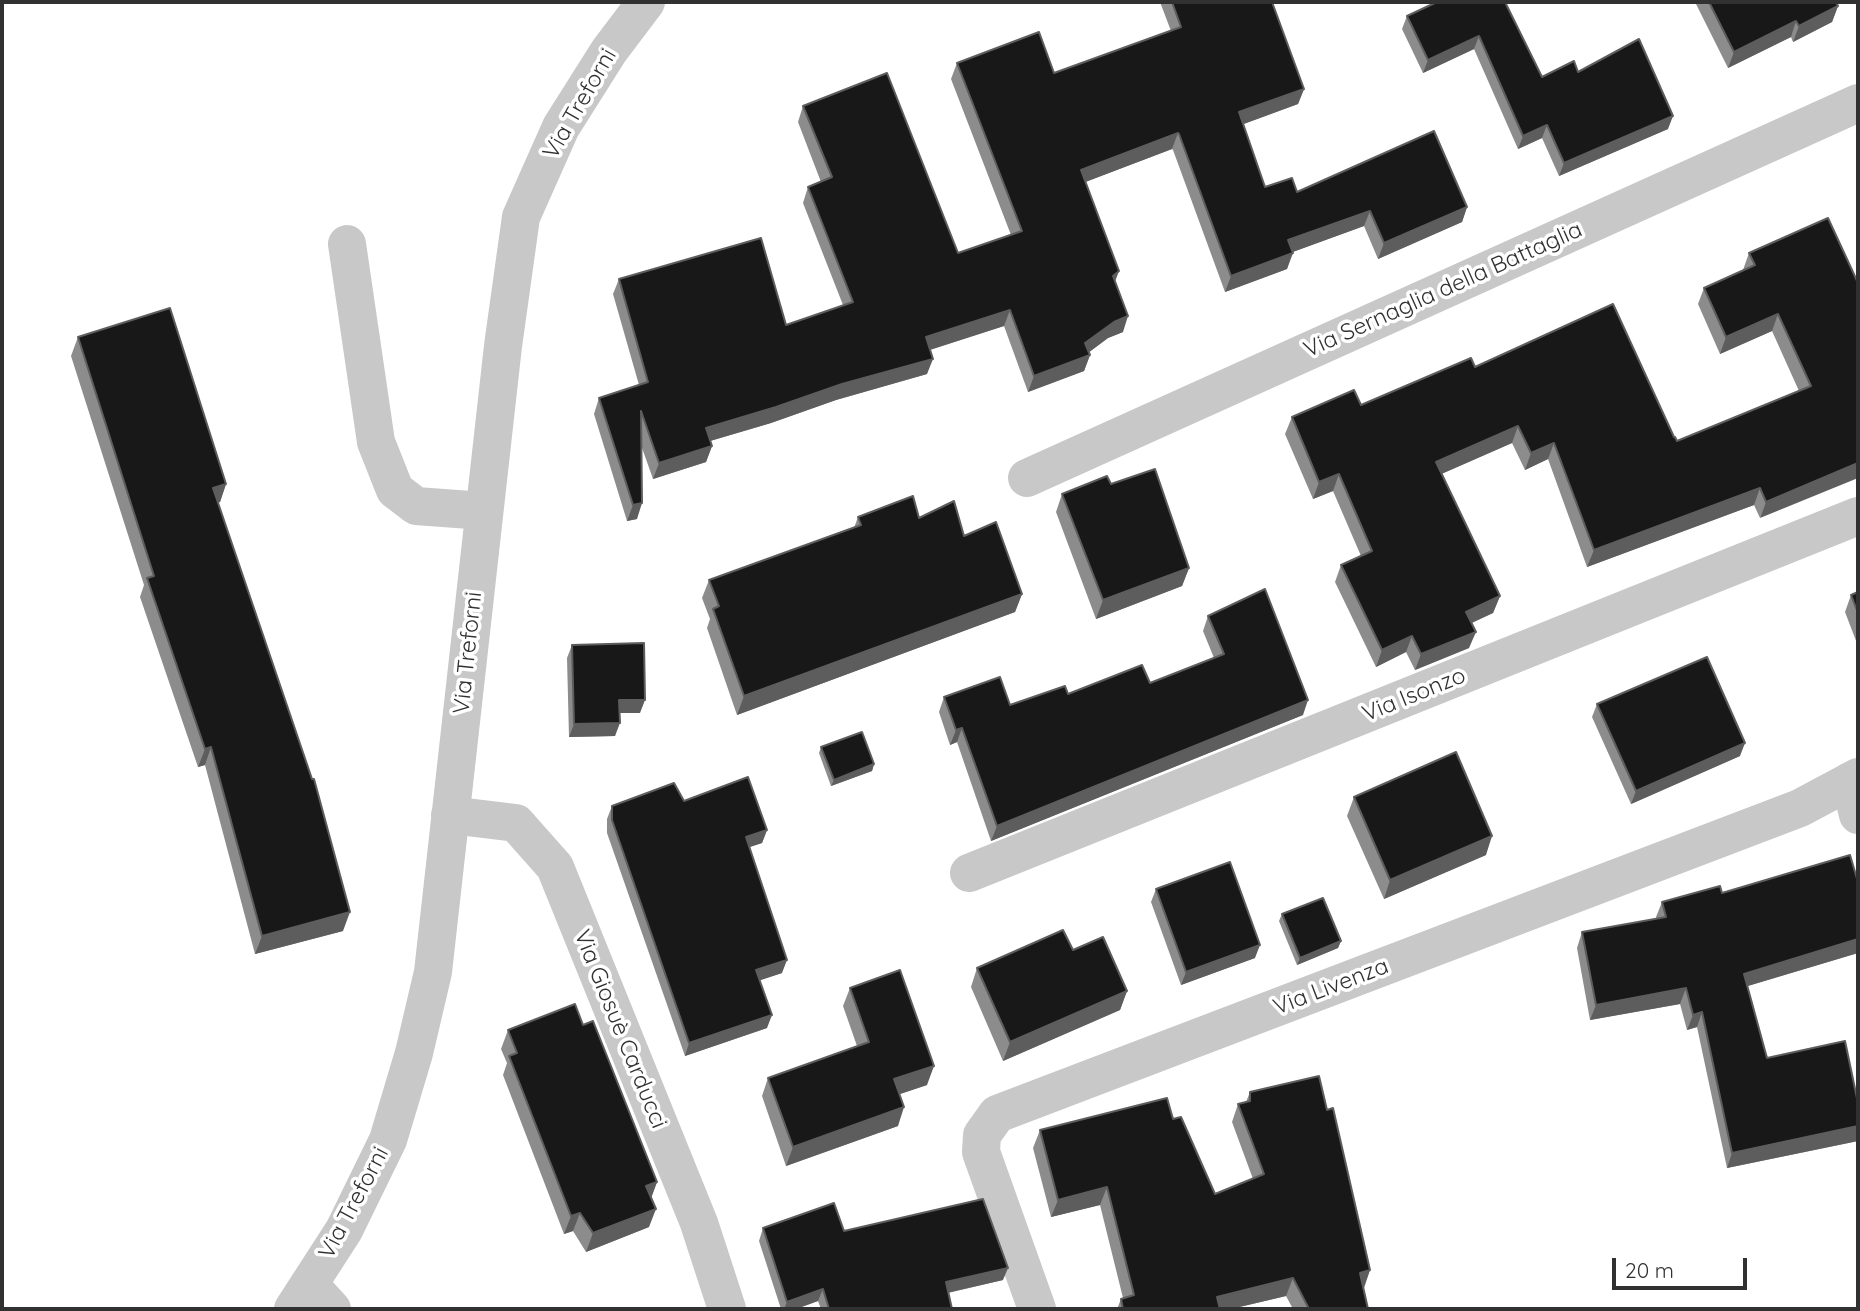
<!DOCTYPE html>
<html>
<head>
<meta charset="utf-8">
<style>
  body { margin:0 }
  #map { position:relative; width:1860px; height:1311px; overflow:hidden; background:#fff; font-family:Quicksand,sans-serif }
  canvas { display:block }
  .frame { position:absolute; inset:0; border:4px solid #313131; pointer-events:none }
  .scale { position:absolute; left:1612px; top:1258px; width:135px; height:32px; box-sizing:border-box; border:4px solid #313131; border-top:0; padding-left:9px; font-size:21px; line-height:24px; white-space:nowrap; color:#313131; -webkit-text-stroke:5px #fff; paint-order:stroke }
</style>
</head>
<body>
<div id="map">
<canvas width="1860" height="1311"></canvas>
<div class="frame"></div>
<div class="scale">20 m</div>
</div>
<script>
const ctx = document.querySelector('canvas').getContext('2d');
ctx.lineJoin = 'round';
const poly = rows => new Path2D(rows.map(r => 'M' + r).join(''));
function strokePath(path, color, width, dash) { ctx.strokeStyle = color; ctx.lineWidth = width; ctx.lineCap = dash ? 'butt' : 'round'; ctx.setLineDash(dash || []); ctx.stroke(path); }
function fill(path, color) { ctx.fillStyle = color; ctx.fill(path, 'evenodd'); }
function label(font, color, halo, rows, align = 'center') {
  ctx.font = font + ' Quicksand,sans-serif'; ctx.lineWidth = 7; ctx.setLineDash([]); ctx.textBaseline = 'middle'; ctx.strokeStyle = halo; ctx.fillStyle = color; for (const [text, x, y, turn = 0] of rows) {
    ctx.save(); ctx.translate(x, y); ctx.rotate((+turn || 0) * Math.PI / 180); ctx.textAlign = isNaN(turn) ? turn : align; if (halo) ctx.strokeText(text, 0, 0); ctx.fillText(text, 0, 0); ctx.restore();
  }
}
strokePath(poly([
  [347,244,376,442,395,490,416,506,484,511],
  [1027,478,1858,103],
  [1850,781,1858,815],
  [450,815,516,823,555,867,699,1223,727,1309],
  [969,873,1858,516],
  [309,1284,332,1309],
  [293,1309,344,1230,388,1140,414,1053,433,972,503,346,521,217,561,127,609,51,646,2],
  [1037,1309,981,1152,982,1135,997,1114,1800,808,1858,777]
]), '#c8c8c8', 38);
fill(poly([
  [1160,2,1272,2,1304,89,1298,104,1243,124,1265,187,1297,192,1467,207,1462,222,1378,259,1364,226,1292,252,1287,269,1225,292,1173,150,1172,149,1085,182,1115,282,1123,332,1108,338,1089,352,1090,355,1084,371,1028,392,1004,326,930,350,927,374,836,400,771,423,710,441,712,446,706,462,653,479,641,445,637,519,627,521,594,414,599,398,639,385,613,294,619,279,786,325,843,305,803,203,808,187,821,182,798,122,803,106,958,253,1011,235,951,79,957,63,1054,73,1171,31],
  [1437,2,1542,77,1578,72,1668,129,1559,176,1542,138,1518,149,1474,49,1423,73,1402,29,1407,16],
  [1695,2,1836,2,1838,6,1832,22,1793,42,1791,37,1728,68],
  [1749,253,1858,283,1760,518,1754,505,1587,567,1548,459,1525,470,1512,443,1441,474,1500,596,1493,613,1472,623,1469,648,1415,670,1406,652,1376,667,1335,582,1341,565,1361,556,1333,491,1313,499,1285,434,1292,417,1361,405,1475,367,1674,437,1677,441,1799,391,1772,331,1720,354,1698,304,1704,288,1743,270],
  [78,337,226,484,220,502,218,503,343,931,255,954,205,765,198,767,140,597,144,585,71,356],
  [1062,494,1189,568,1182,586,1096,619,1056,512],
  [858,517,919,518,1022,594,1015,612,737,715,707,628,710,619,702,598,709,580,854,528],
  [1858,592,1858,646,1845,612,1851,595],
  [1208,616,1303,715,991,841,957,742,950,745,939,712,944,697,1010,705,1068,694,1150,683,1214,658,1203,631],
  [572,645,640,713,619,713,615,736,569,737,567,658],
  [1597,704,1740,756,1631,804,1592,717],
  [821,747,874,764,872,771,831,786,819,753],
  [1354,797,1486,855,1384,899,1347,816],
  [684,801,767,830,762,843,749,847,782,973,760,980,767,1028,685,1056,607,833,607,819,612,806],
  [1858,882,1858,953,1747,986,1767,1058,1858,1103,1858,1141,1727,1168,1697,1027,1687,1030,1680,1004,1590,1020,1577,948,1582,932,1657,919,1656,917,1662,902,1722,893],
  [1156,889,1255,958,1181,985,1151,902],
  [1282,914,1341,941,1338,948,1297,965,1279,921],
  [1073,950,1127,991,1120,1010,1003,1061,971,987,977,968],
  [850,988,927,1085,900,1094,898,1126,786,1166,762,1096,768,1078,857,1046,843,1006],
  [583,1025,657,1182,651,1198,649,1227,586,1252,573,1231,564,1234,503,1075,507,1063,501,1049,508,1030],
  [1250,1092,1327,1110,1370,1270,1363,1288,1368,1309,1293,1309,1286,1296,1231,1309,1117,1309,1121,1299,1123,1298,1100,1205,1051,1217,1033,1148,1040,1130,1173,1119,1215,1194,1253,1179,1232,1122,1238,1104,1246,1102],
  [763,1228,844,1231,1003,1280,948,1293,952,1309,821,1309,818,1301,796,1309,781,1309,759,1241]
]), '#8c8c8c');
fill(poly([
  [1838,6,1832,22,1793,42,1799,26],
  [1796,21,1791,37,1728,68,1734,52],
  [1479,36,1474,49,1423,73,1428,60],
  [1304,89,1298,104,1233,128,1239,112],
  [1673,116,1668,129,1559,176,1564,163],
  [1547,125,1542,138,1518,149,1523,136],
  [1178,133,1172,149,1075,186,1081,170],
  [1467,207,1462,222,1378,259,1384,243],
  [1370,211,1364,226,1282,256,1288,240],
  [1293,253,1287,269,1225,292,1231,276],
  [1119,271,1113,287,1113,276],
  [1010,310,1004,326,920,353,926,337],
  [1778,314,1772,331,1720,354,1726,337],
  [1128,316,1123,332,1108,338,1080,359,1090,355,1084,371,1028,392,1034,376,1085,343,1114,322],
  [933,359,927,374,836,400,771,423,700,444,706,428,842,384],
  [1518,426,1512,443,1430,479,1436,462],
  [1554,443,1548,459,1525,470,1531,453],
  [712,446,706,462,653,479,659,463],
  [1858,463,1858,478,1760,518,1766,502],
  [1339,474,1333,491,1313,499,1319,482],
  [226,484,220,502,206,507,213,488],
  [1760,488,1754,505,1587,567,1594,550],
  [642,503,637,519,627,521,633,505],
  [1189,568,1182,586,1096,619,1103,600],
  [1022,594,1015,612,737,715,744,696],
  [1500,596,1493,613,1460,628,1466,612],
  [1476,632,1469,648,1415,670,1421,654],
  [1412,636,1406,652,1376,667,1382,650],
  [619,700,645,700,640,713,614,713],
  [1308,700,1303,715,991,841,997,826],
  [620,723,615,736,569,737,574,724],
  [962,728,957,742,950,745,956,730],
  [1745,743,1740,756,1631,804,1636,791],
  [211,747,205,765,198,767,205,749],
  [874,764,872,771,831,786,834,780],
  [767,830,762,843,741,850,746,837],
  [1492,836,1486,855,1384,899,1390,880],
  [350,912,343,931,255,954,262,936],
  [1858,939,1858,953,1738,989,1744,974],
  [1341,941,1338,948,1297,965,1300,958],
  [1260,945,1255,958,1181,985,1186,972],
  [787,960,782,973,752,983,756,970],
  [1686,988,1680,1004,1590,1020,1596,1005],
  [1127,991,1120,1010,1003,1061,1010,1042],
  [1702,1012,1697,1027,1687,1030,1693,1015],
  [772,1015,767,1028,685,1056,689,1043],
  [934,1066,927,1085,888,1098,894,1079],
  [904,1107,898,1126,786,1166,793,1147],
  [1858,1126,1858,1141,1727,1168,1732,1153],
  [657,1182,650,1201,646,1186],
  [1107,1187,1100,1205,1051,1217,1058,1200],
  [656,1209,649,1227,586,1252,593,1233],
  [580,1213,573,1231,564,1234,571,1216],
  [1008,1268,1003,1280,942,1294,946,1282],
  [1370,1270,1364,1288,1353,1290,1360,1273],
  [1293,1278,1286,1296,1231,1309,1212,1309,1217,1297],
  [823,1289,818,1301,796,1309,784,1309,787,1302]
]), '#5d5d5d');
const building = poly([
  [1172,2,1272,2,1304,89,1239,112,1265,187,1292,178,1297,192,1434,131,1467,207,1384,243,1370,211,1288,240,1293,253,1231,276,1179,134,1178,133,1081,170,1119,271,1113,276,1128,316,1114,322,1085,343,1090,355,1034,376,1010,310,926,337,933,359,842,384,776,407,706,428,712,446,659,463,641,411,642,503,633,505,599,398,648,382,619,279,761,238,786,325,853,302,808,187,832,177,803,106,887,73,958,253,1022,231,957,63,1039,32,1054,73,1181,27,1172,2],
  [1437,2,1505,2,1542,77,1574,61,1578,72,1639,39,1673,116,1564,163,1547,125,1523,136,1479,36,1428,60,1407,16,1437,2],
  [1709,2,1836,2,1838,6,1799,26,1796,21,1734,52,1709,2],
  [1828,218,1858,283,1858,463,1766,502,1760,488,1594,550,1554,443,1531,453,1518,426,1436,462,1500,596,1466,612,1476,632,1421,654,1412,636,1382,650,1341,565,1372,551,1339,474,1319,482,1292,417,1354,390,1361,405,1471,358,1475,367,1613,304,1674,437,1675,437,1677,441,1811,386,1778,314,1726,337,1704,288,1755,265,1749,253,1828,218],
  [170,308,226,484,213,488,312,779,314,779,350,912,262,936,211,747,205,749,147,578,154,576,78,337,170,308],
  [1155,469,1189,568,1103,600,1062,494,1107,476,1111,484,1155,469],
  [913,496,919,518,954,501,964,536,996,522,1022,594,744,696,713,609,719,606,709,580,861,525,858,517,913,496],
  [1265,589,1308,700,997,826,962,728,956,730,944,697,1000,677,1010,705,1065,686,1068,694,1142,665,1150,683,1224,654,1208,616,1265,589],
  [1858,592,1858,613,1851,595,1858,592],
  [644,643,645,700,619,700,620,723,574,724,572,645,644,643],
  [1707,657,1745,743,1636,791,1597,704,1707,657],
  [862,732,874,764,834,780,821,747,862,732],
  [1456,752,1492,836,1390,880,1354,797,1456,752],
  [748,777,767,830,746,837,787,960,756,970,772,1015,689,1043,612,820,612,806,674,783,684,801,748,777],
  [1850,855,1858,882,1858,939,1744,974,1767,1058,1845,1041,1858,1103,1858,1126,1732,1153,1702,1012,1693,1015,1686,988,1596,1005,1582,932,1666,917,1662,902,1720,886,1722,893,1850,855],
  [1230,862,1260,945,1186,972,1156,889,1230,862],
  [1323,898,1341,941,1300,958,1282,914,1323,898],
  [1063,930,1073,950,1103,937,1127,991,1010,1042,977,968,1063,930],
  [900,970,934,1066,894,1079,904,1107,793,1147,768,1078,869,1042,850,988,900,970],
  [575,1004,583,1025,593,1021,657,1182,646,1186,656,1209,593,1233,580,1213,571,1216,509,1056,517,1053,508,1030,575,1004],
  [1319,1076,1327,1110,1333,1108,1370,1270,1360,1273,1368,1309,1309,1309,1293,1278,1217,1297,1220,1309,1123,1309,1121,1299,1134,1295,1107,1187,1058,1200,1040,1130,1167,1098,1173,1119,1181,1117,1215,1194,1264,1174,1238,1104,1250,1101,1250,1092,1319,1076],
  [983,1199,1008,1268,946,1282,952,1309,907,1309,906,1308,902,1309,829,1309,823,1289,787,1302,763,1228,834,1203,844,1231,983,1199]
]);
fill(building, '#181818');
strokePath(building, '#5d5d5d', 2);
label('23px', '#313131', '#fff', [
  ["Via Treforni",580,104,-60],
  ["Via Sernaglia della Battaglia",1443,290,-24],
  ["Via Treforni",468,653,-84],
  ["Via Isonzo",1414,695,-22],
  ["Via Livenza",1331,987,-21],
  ["Via Giosuè Carducci",620,1029,68],
  ["Via Treforni",354,1203,-62]
]);
</script>
</body>
</html>
